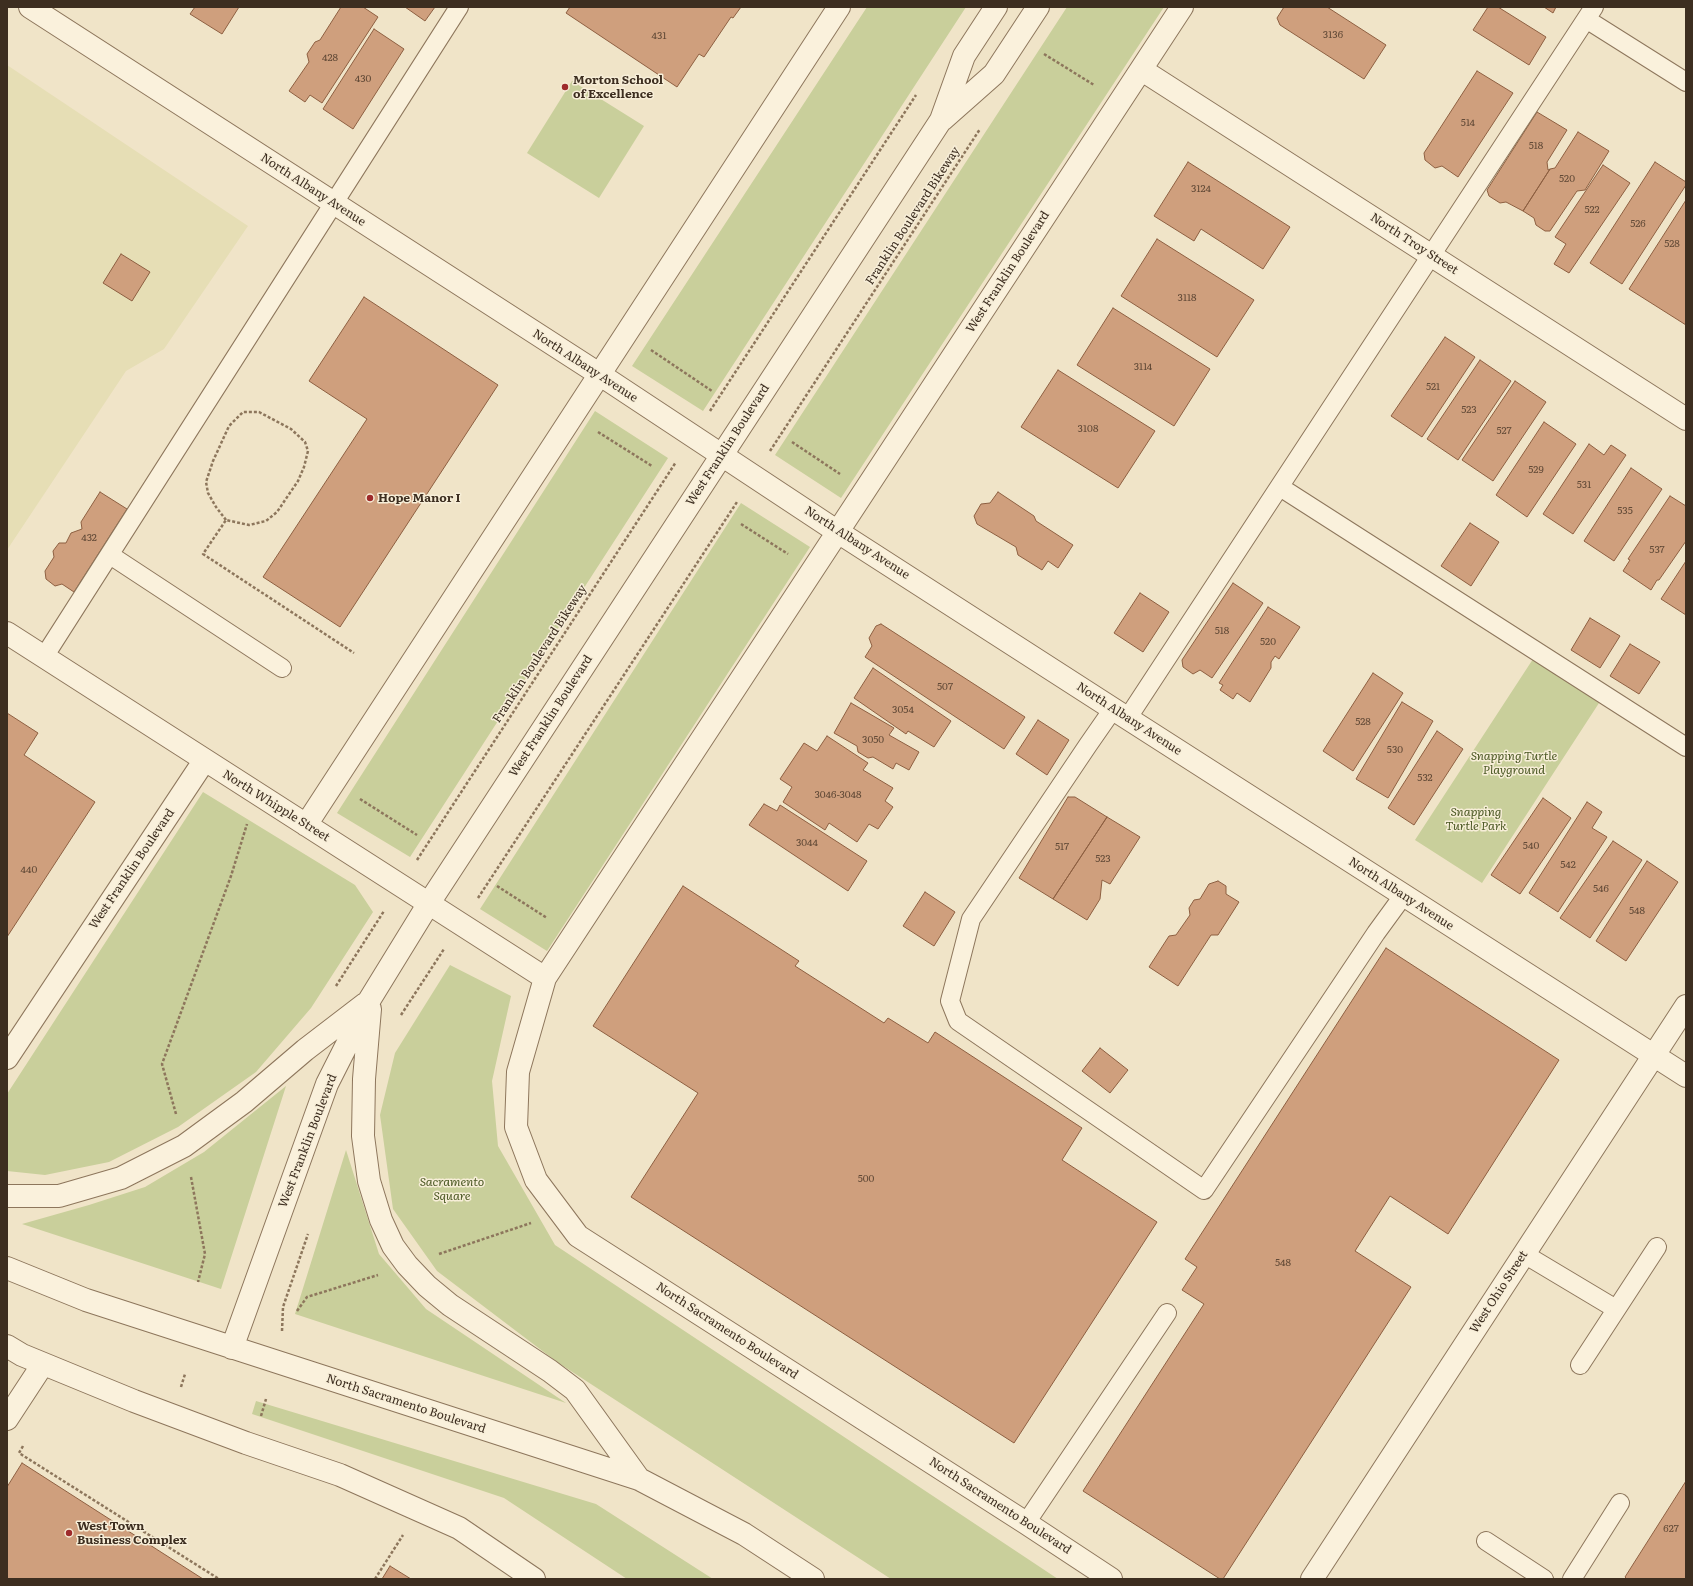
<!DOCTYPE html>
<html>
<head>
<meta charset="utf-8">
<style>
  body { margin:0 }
  #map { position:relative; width:1693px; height:1586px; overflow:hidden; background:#f0e4c8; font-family:Literata,serif }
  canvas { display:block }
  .frame { position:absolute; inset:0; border:8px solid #3d2e20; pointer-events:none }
</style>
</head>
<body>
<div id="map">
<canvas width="1693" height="1586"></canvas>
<div class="frame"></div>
</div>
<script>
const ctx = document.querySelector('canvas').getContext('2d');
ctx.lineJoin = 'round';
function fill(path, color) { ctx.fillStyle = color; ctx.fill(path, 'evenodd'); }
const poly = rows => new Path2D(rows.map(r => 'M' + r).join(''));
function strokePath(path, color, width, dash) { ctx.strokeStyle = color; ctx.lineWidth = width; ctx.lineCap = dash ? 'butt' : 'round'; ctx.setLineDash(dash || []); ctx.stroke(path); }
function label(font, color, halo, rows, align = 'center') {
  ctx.font = font + ' Literata,serif'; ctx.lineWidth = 3; ctx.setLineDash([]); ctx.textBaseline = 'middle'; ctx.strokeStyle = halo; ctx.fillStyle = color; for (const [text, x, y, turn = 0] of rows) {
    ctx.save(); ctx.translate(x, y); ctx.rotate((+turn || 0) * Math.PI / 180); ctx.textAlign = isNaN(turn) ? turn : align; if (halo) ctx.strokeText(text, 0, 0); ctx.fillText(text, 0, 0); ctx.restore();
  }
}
fill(poly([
  [7,65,248,226,164,349,126,371,7,550]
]), '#e6deb5');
fill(poly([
  [867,7,966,7,703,411,632,366],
  [1067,7,1164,7,841,498,775,455],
  [572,81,644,126,599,198,527,153],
  [595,411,668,458,410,857,337,813],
  [741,503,810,547,547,951,480,909],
  [1533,659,1599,703,1482,883,1415,840],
  [203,792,355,885,373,912,311,1008,256,1072,178,1127,109,1162,45,1175,7,1171,7,1094],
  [450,965,511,996,492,1081,498,1146,555,1245,1058,1579,891,1579,557,1362,437,1271,393,1209,380,1115,395,1053],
  [286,1086,221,1289,22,1224,89,1205,145,1187,204,1152],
  [346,1150,379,1254,426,1309,566,1403,295,1314],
  [256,1401,596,1504,713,1579,627,1579,504,1498,252,1414]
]), '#c9cf9b');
const building = poly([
  [195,7,239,7,222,34,190,14,195,7],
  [341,7,363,7,378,17,322,103,310,95,305,102,289,91,309,62,307,54,315,42,320,40,341,7],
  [405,7,435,7,425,21,405,7],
  [570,7,741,7,733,18,731,17,704,57,699,54,677,87,566,13,570,7],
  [1284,7,1327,7,1386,45,1364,79,1280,25,1277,18,1284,7],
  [1488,7,1498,7,1546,37,1529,65,1473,30,1488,7],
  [1544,7,1556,7,1553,13,1544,7],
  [374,29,404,49,353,129,323,109,374,29],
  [1477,71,1513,93,1458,177,1442,166,1435,168,1425,160,1424,153,1477,71],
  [1537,112,1567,130,1547,162,1548,170,1550,169,1523,211,1506,202,1500,203,1489,196,1487,190,1537,112],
  [1578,132,1609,151,1585,190,1577,191,1550,231,1545,231,1536,225,1534,218,1523,211,1550,169,1555,168,1578,132],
  [1188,162,1290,227,1263,269,1201,229,1194,241,1154,216,1188,162],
  [1655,162,1686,182,1686,185,1622,284,1590,263,1655,162],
  [1603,165,1630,183,1569,273,1554,264,1566,244,1555,237,1603,165],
  [1686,200,1686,325,1629,289,1686,200],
  [1157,239,1254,300,1217,357,1121,296,1157,239],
  [121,254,150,272,132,301,103,283,121,254],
  [364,297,498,385,340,627,263,577,367,419,309,381,364,297],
  [1113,308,1210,369,1174,426,1077,365,1113,308],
  [1445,337,1475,357,1422,437,1391,416,1445,337],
  [1480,360,1511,381,1458,460,1427,439,1480,360],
  [1058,370,1155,431,1118,488,1021,427,1058,370],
  [1515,381,1546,402,1493,481,1462,460,1515,381],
  [1544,422,1576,444,1527,517,1496,495,1544,422],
  [1589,444,1604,455,1611,445,1626,455,1573,534,1543,514,1589,444],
  [1631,468,1662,489,1614,561,1584,541,1631,468],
  [100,492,127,509,74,592,62,584,55,586,46,579,45,571,54,557,53,551,59,543,66,543,71,533,82,529,81,522,100,492],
  [998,492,1034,516,1036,521,1073,545,1058,568,1048,561,1042,570,1018,555,1016,547,977,524,974,516,981,504,990,503,998,492],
  [1670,496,1686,506,1686,541,1659,580,1657,580,1651,590,1623,571,1630,560,1628,559,1670,496],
  [1470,523,1499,542,1471,586,1441,566,1470,523],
  [1686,561,1686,615,1661,599,1686,561],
  [1233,583,1263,603,1212,678,1200,670,1193,674,1183,667,1182,660,1233,583],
  [1140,593,1169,612,1143,652,1114,633,1140,593],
  [1268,607,1300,627,1279,659,1275,656,1271,662,1271,668,1250,702,1237,693,1233,699,1220,690,1223,685,1219,683,1268,607],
  [1590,618,1620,636,1600,668,1571,650,1590,618],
  [881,624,1025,717,1004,749,865,657,872,646,869,638,876,626,881,624],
  [1630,644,1660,662,1639,694,1610,676,1630,644],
  [873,668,951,721,934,747,908,731,906,734,854,698,873,668],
  [1373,673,1403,693,1353,771,1323,751,1373,673],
  [1402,702,1433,721,1388,798,1356,779,1402,702],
  [851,703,894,728,889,735,919,752,909,770,896,763,893,769,873,757,868,758,858,752,857,746,834,733,851,703],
  [7,713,38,733,24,755,95,802,7,937,7,713],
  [1038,720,1069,740,1047,775,1016,754,1038,720],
  [1437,731,1463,749,1414,825,1388,808,1437,731],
  [827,736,868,763,863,770,893,788,885,801,893,807,878,829,869,824,857,842,829,823,825,830,783,802,792,787,780,779,804,743,817,751,827,736],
  [1068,797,1075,797,1107,817,1053,899,1019,878,1068,797],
  [1543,798,1571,818,1520,894,1491,875,1543,798],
  [1587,802,1602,812,1592,828,1607,837,1558,912,1529,893,1587,802],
  [764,804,777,811,780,805,867,861,848,891,749,825,764,804],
  [1107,817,1140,837,1110,884,1102,880,1100,899,1087,920,1053,899,1107,817],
  [1613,841,1642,860,1590,938,1560,918,1613,841],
  [1647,861,1678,882,1626,961,1596,941,1647,861],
  [1218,881,1226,886,1226,894,1239,902,1218,935,1211,935,1178,986,1149,967,1169,936,1176,935,1190,915,1189,908,1194,900,1200,899,1209,884,1218,881],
  [683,886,799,961,795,966,884,1023,888,1018,928,1043,935,1032,1082,1128,1062,1160,1157,1222,1014,1443,631,1197,698,1093,593,1026,683,886],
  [925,892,955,912,934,946,903,926,925,892],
  [1386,948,1559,1060,1448,1234,1390,1196,1355,1251,1411,1287,1223,1579,1220,1579,1083,1491,1204,1304,1182,1290,1197,1267,1185,1259,1386,948],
  [1100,1048,1128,1070,1110,1093,1082,1071,1100,1048],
  [22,1463,203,1579,7,1579,7,1487,22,1463],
  [1686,1481,1686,1579,1627,1579,1625,1577,1686,1481],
  [390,1566,411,1579,382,1579,390,1566]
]);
fill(building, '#cf9f7d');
strokePath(building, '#8d5f41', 1);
const service = poly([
  [1586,19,1686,82],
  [1280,487,1686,747],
  [110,555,282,668],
  [44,657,459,7],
  [1113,709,1088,745,971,919,950,1001,958,1021,1204,1190,1376,933,1403,896],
  [1127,719,1594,7],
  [1524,1254,1616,1309],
  [1580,1365,1657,1247],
  [1026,1523,1167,1313],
  [1486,1541,1544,1579],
  [1572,1579,1620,1503]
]);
const minor = poly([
  [30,7,599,374,838,532,1113,709,1686,1076],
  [1142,70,1686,419],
  [7,633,545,978],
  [306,825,839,7],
  [7,1058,204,761],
  [7,1346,22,1355,134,1401,246,1443,340,1475,459,1528,534,1579],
  [7,1419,43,1364],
  [1111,1579,1026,1523,578,1236,536,1180,516,1127,518,1072,545,978,1182,7],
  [1312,1579,1686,1006]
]);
const tertiary = poly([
  [942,120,994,74,1038,7],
  [370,1009,364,1079,363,1136,369,1181,381,1220,393,1246,407,1265,427,1286,450,1305,550,1371,575,1390,639,1479],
  [7,1196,59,1196,121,1178,184,1146,244,1102,305,1050,365,1004],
  [7,1268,86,1300,639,1479,744,1534,813,1579],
  [232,1348,327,1084,370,999,429,903,941,120,964,56,996,7]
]);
strokePath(service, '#8d765c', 20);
strokePath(minor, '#8d765c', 24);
strokePath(tertiary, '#8d765c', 24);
strokePath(poly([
  [1044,54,1094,85],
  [651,350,712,391],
  [710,411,916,95],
  [598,432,652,466],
  [792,442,840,474],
  [770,451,980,129],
  [226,520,216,507,208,493,206,482,213,461,229,426,243,412,259,412,291,429,305,442,308,451,304,467,298,481,277,512,266,521,249,525,226,520,203,554,354,653],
  [741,524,788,554],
  [360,799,417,835],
  [417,860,676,462],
  [497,886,547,918],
  [478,898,737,502],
  [336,986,384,911],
  [401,1015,444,949],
  [176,1114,162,1064,231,876,247,824],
  [191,1177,205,1254,198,1282],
  [439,1254,531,1223],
  [297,1311,307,1297,378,1275],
  [282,1331,283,1307,308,1234],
  [181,1387,185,1374],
  [261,1416,266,1399],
  [23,1446,19,1453,219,1579],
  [375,1579,403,1535]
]), '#8d765c', 2.5, [3, 2]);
strokePath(service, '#faf1dc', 18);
strokePath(minor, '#faf1dc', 22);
strokePath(tertiary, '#faf1dc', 22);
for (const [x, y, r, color] of [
  [565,87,4,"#9e2a2b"],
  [370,498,4,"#9e2a2b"],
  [69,1533,4,"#9e2a2b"]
]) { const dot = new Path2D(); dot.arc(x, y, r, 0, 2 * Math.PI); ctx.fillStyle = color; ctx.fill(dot); strokePath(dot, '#f7eed8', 1.5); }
label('10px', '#624a37', null, [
  ["3136",1333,35],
  ["431",659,36],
  ["428",330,58],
  ["430",363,79],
  ["514",1468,123],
  ["518",1536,146],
  ["520",1567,179],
  ["3124",1201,189],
  ["522",1592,210],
  ["526",1638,224],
  ["528",1672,244],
  ["3118",1187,298],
  ["3114",1143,367],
  ["521",1433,387],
  ["523",1469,410],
  ["3108",1088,429],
  ["527",1504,431],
  ["529",1536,470],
  ["531",1584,485],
  ["535",1625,511],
  ["432",89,538],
  ["537",1657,550],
  ["518",1222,631],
  ["520",1268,642],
  ["507",945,687],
  ["3054",903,710],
  ["528",1363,722],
  ["3050",873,740],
  ["530",1395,750],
  ["532",1425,778],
  ["3046-3048",838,795],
  ["3044",807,843],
  ["540",1531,846],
  ["517",1062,847],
  ["523",1103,859],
  ["542",1568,865],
  ["440",29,870],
  ["546",1601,889],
  ["548",1637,911],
  ["500",866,1179],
  ["548",1283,1263],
  ["627",1671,1529]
]);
label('bold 12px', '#3d2e20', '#f7eed8', [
  ["Morton School",573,80],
  ["of Excellence",573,94],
  ["Hope Manor I",378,498],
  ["West Town",77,1526],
  ["Business Complex",77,1540]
], 'left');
label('12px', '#3d2e20', '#f7eed8', [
  ["North Albany Avenue",313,190,33],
  ["Franklin Boulevard Bikeway",913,216,-57],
  ["North Troy Street",1414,244,33],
  ["West Franklin Boulevard",1008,272,-57],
  ["North Albany Avenue",585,366,33],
  ["West Franklin Boulevard",728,445,-57],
  ["North Albany Avenue",857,543,33],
  ["Franklin Boulevard Bikeway",540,654,-57],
  ["West Franklin Boulevard",551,716,-57],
  ["North Albany Avenue",1129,719,33],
  ["North Whipple Street",276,806,32],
  ["West Franklin Boulevard",132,869,-56],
  ["North Albany Avenue",1401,894,33],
  ["West Franklin Boulevard",308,1141,-69],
  ["West Ohio Street",1499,1292,-57],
  ["North Sacramento Boulevard",727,1331,33],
  ["North Sacramento Boulevard",406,1404,18],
  ["North Sacramento Boulevard",1000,1506,33]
]);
label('italic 12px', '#4d5a26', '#f7eed8', [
  ["Snapping Turtle",1514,756],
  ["Playground",1514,770],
  ["Snapping",1476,812],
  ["Turtle Park",1476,826],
  ["Sacramento",452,1182],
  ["Square",452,1196]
]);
</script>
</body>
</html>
